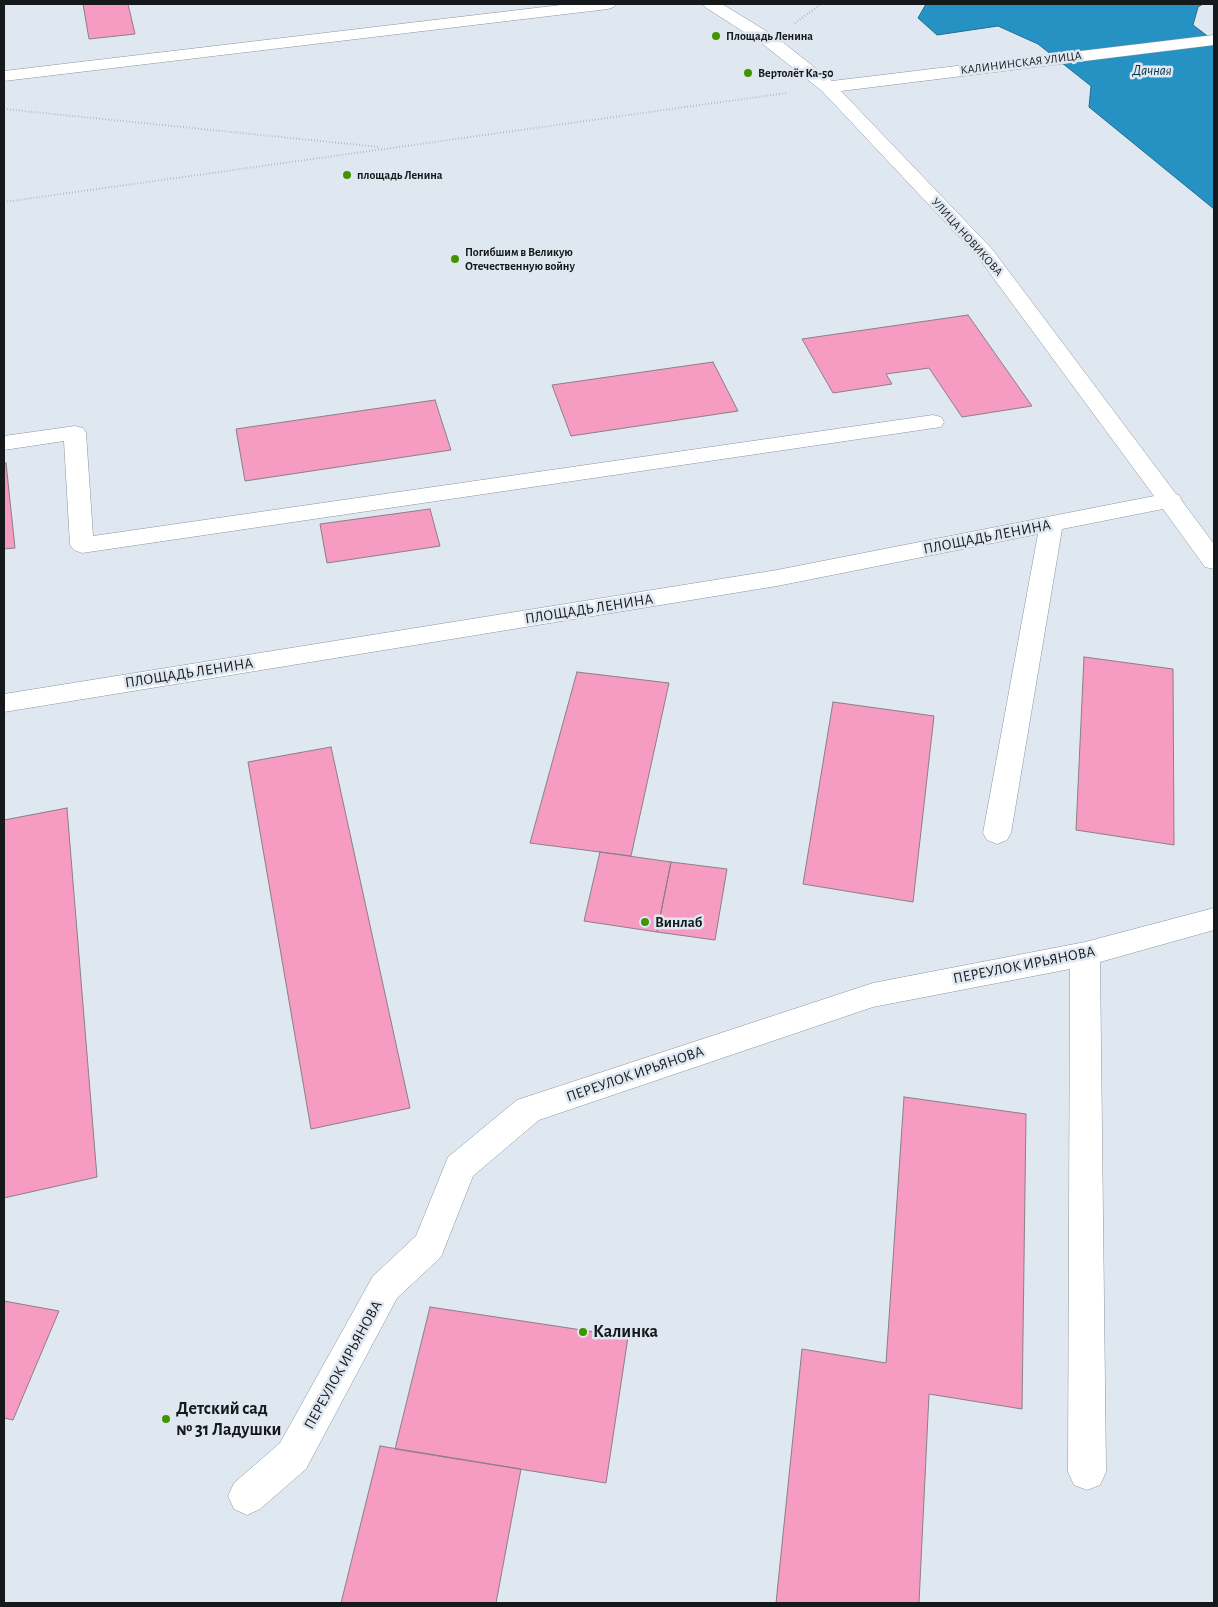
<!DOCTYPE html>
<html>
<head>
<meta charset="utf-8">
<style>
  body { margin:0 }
  #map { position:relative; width:1218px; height:1607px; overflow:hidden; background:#dfe7f0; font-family:"Alegreya Sans",sans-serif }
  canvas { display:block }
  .frame { position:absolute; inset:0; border:5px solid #16191c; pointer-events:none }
</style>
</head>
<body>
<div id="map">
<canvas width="1218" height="1607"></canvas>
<div class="frame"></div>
</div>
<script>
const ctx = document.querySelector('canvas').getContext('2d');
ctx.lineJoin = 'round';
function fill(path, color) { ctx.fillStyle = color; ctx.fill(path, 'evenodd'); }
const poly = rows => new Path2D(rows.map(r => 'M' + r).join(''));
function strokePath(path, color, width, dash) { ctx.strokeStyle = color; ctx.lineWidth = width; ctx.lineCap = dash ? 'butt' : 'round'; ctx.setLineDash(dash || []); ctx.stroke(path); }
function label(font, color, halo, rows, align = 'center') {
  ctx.font = font + ' "Alegreya Sans",sans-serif'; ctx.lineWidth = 5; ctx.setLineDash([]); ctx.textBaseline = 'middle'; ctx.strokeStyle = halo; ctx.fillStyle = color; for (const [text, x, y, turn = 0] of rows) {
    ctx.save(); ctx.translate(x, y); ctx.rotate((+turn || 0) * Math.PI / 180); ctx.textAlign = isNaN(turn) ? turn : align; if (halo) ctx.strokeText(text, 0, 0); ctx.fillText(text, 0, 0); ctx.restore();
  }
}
const water = poly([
  [926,4,1203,4,1198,7,1193,25,1214,41,1214,209,1089,107,1091,86,1038,44,998,26,937,35,918,18,926,4]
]);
fill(water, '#2692c3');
strokePath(water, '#216e91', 1);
const building = poly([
  [83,4,128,4,135,34,89,39,83,4],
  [968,315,1032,406,962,417,929,368,886,374,892,384,833,393,802,339,968,315],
  [713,362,738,411,571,436,552,385,713,362],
  [435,400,451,450,245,481,236,429,435,400],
  [6,463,15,548,4,549,4,464,6,463],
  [430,509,440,546,327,563,320,524,430,509],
  [1084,657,1173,669,1174,845,1076,830,1084,657],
  [577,672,669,683,631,856,530,843,577,672],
  [833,702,934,716,913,902,803,884,833,702],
  [331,747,410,1108,311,1129,248,762,331,747],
  [67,808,97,1177,4,1198,4,820,67,808],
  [600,852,671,862,657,932,584,921,600,852],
  [671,862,727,869,715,940,657,932,671,862],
  [904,1097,1026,1114,1022,1409,929,1394,919,1603,776,1603,802,1349,886,1363,904,1097],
  [4,1301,59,1311,13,1420,4,1418,4,1301],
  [430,1307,628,1337,606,1483,395,1449,430,1307],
  [380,1446,521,1469,496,1603,341,1603,380,1446]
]);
fill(building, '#f69bc1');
strokePath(building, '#8b7f84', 1);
const minor = poly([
  [569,4,616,4,614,7,608,9,4,81,4,71,569,4],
  [703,4,722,4,776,37,832,81,1214,35,1214,45,841,91,992,249,1176,494,1179,495,1182,501,1214,544,1214,569,1205,567,1163,509,1062,529,1011,833,1007,840,997,844,987,840,983,833,1038,534,777,586,4,712,4,694,777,570,1154,496,978,257,822,91,764,45,705,7,703,4],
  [933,415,941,417,944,422,941,427,82,553,74,550,70,545,64,441,4,450,4,436,75,426,83,428,86,433,93,536,933,415],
  [1214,908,1214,930,1100,962,1106,1472,1100,1485,1087,1490,1074,1485,1068,1472,1070,969,873,1007,539,1120,473,1176,441,1257,397,1298,306,1469,260,1509,247,1515,234,1509,228,1496,234,1483,280,1443,373,1276,416,1236,448,1157,517,1100,873,983,1085,942,1214,908]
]);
strokePath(minor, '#8d949d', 1);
strokePath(poly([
  [795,23,821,4],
  [4,109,380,147],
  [4,202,786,93]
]), '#92989e', 2, [0.5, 2.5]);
fill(minor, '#fff');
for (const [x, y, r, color] of [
  [716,36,5,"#3f9400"],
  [748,73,5,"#3f9400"],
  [347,175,5,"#3f9400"],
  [455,259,5,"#3f9400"],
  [645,922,5,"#3f9400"],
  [583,1332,5,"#3f9400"],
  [166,1419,5,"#3f9400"]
]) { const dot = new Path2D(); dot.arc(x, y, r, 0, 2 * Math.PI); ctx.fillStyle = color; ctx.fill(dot); strokePath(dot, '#dfe7f0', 2); }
label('bold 12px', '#16191c', '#dfe7f0', [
  ["Площадь Ленина",726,36],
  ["Вертолёт Ка-50",758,73],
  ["площадь Ленина",357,175],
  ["Погибшим в Великую",465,252],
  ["Отечественную войну",465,266]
], 'left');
label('12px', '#16191c', '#dfe7f0', [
  ["КАЛИНИНСКАЯ УЛИЦА",1021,63,-7],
  ["УЛИЦА НОВИКОВА",967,237,48]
]);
label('italic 14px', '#023145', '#dfe7f0', [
  ["Дачная",1152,71]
]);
label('15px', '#16191c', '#dfe7f0', [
  ["ПЛОЩАДЬ ЛЕНИНА",987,537,-11],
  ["ПЛОЩАДЬ ЛЕНИНА",589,609,-9],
  ["ПЛОЩАДЬ ЛЕНИНА",189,673,-9],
  ["ПЕРЕУЛОК ИРЬЯНОВА",1024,965,-11],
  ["ПЕРЕУЛОК ИРЬЯНОВА",635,1074,-19],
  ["ПЕРЕУЛОК ИРЬЯНОВА",343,1365,-61]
]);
label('bold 15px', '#16191c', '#dfe7f0', [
  ["Винлаб",655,922]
], 'left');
label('bold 18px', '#16191c', '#dfe7f0', [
  ["Калинка",593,1332],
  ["Детский сад",176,1409],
  ["№ 31 Ладушки",176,1430]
], 'left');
</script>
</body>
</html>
